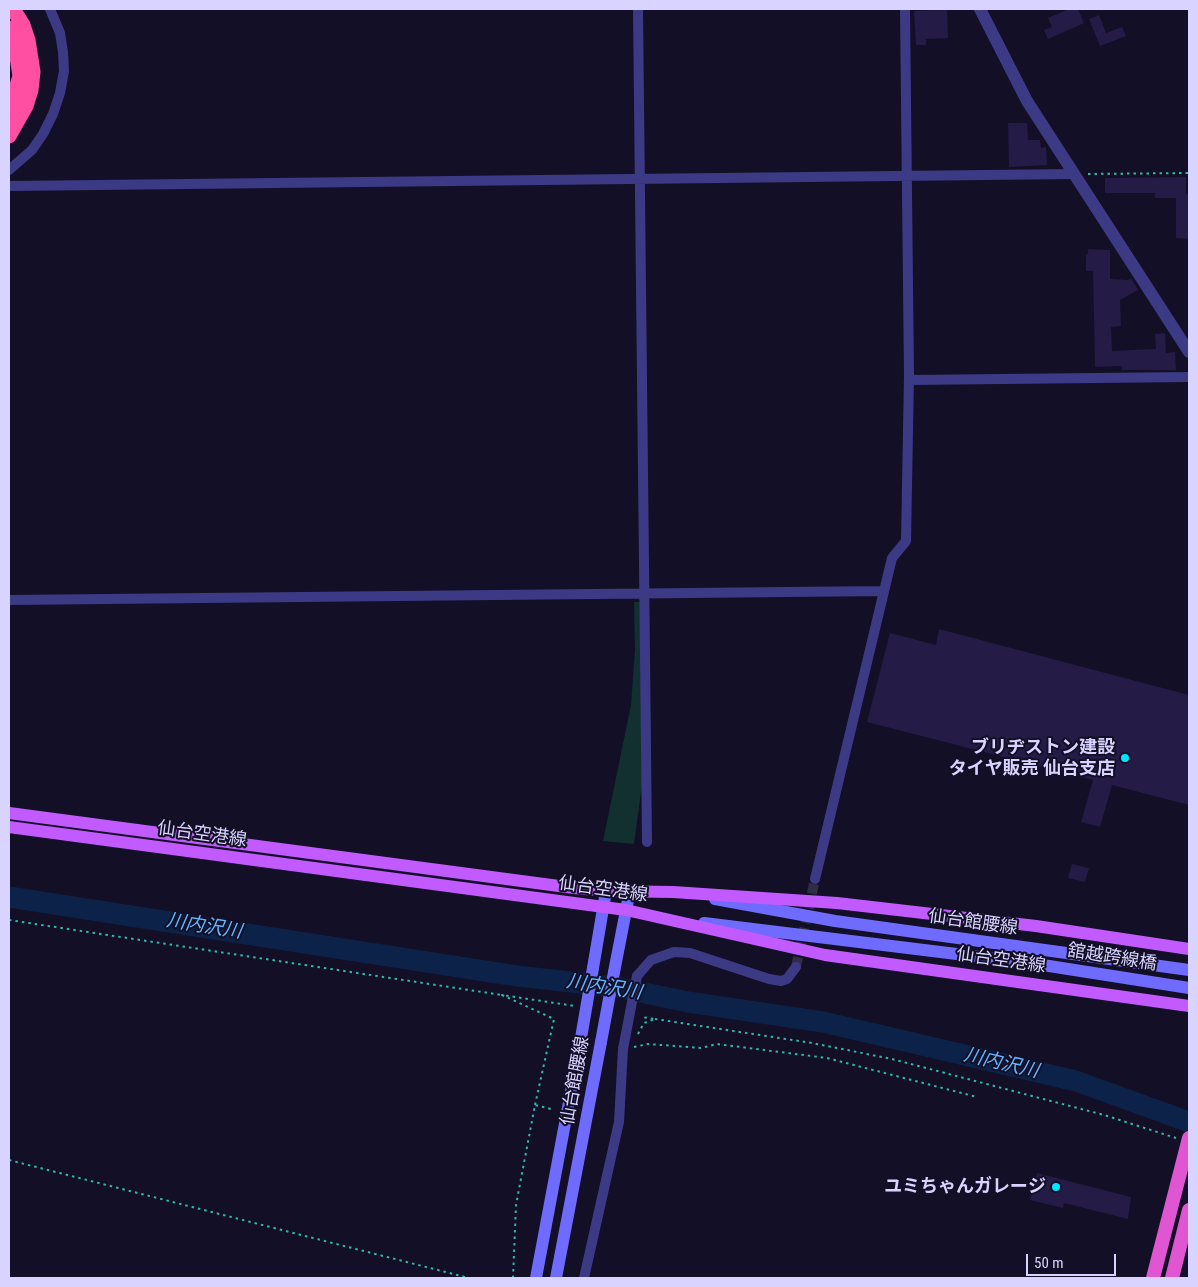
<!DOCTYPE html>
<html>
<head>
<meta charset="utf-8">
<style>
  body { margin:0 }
  #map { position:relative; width:1198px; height:1287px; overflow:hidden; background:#130f26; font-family:"Roboto Condensed",sans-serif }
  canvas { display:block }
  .frame { position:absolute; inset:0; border:10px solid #d9d4ff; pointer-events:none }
  .scale { position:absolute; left:1026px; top:1254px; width:90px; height:22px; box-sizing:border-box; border:2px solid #d9d4ff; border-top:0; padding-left:6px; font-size:15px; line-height:18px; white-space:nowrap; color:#d9d4ff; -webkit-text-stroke:4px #130f26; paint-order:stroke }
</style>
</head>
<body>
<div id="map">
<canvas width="1198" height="1287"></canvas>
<div class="frame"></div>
<div class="scale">50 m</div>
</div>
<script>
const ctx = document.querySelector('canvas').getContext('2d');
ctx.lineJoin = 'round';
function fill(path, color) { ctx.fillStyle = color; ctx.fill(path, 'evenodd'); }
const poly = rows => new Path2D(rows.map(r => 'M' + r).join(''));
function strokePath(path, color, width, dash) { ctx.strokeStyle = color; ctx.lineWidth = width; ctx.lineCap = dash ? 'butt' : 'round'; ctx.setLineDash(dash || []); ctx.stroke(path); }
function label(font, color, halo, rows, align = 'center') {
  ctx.font = font + ' "Roboto Condensed","Noto Sans JP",sans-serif'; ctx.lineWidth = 4; ctx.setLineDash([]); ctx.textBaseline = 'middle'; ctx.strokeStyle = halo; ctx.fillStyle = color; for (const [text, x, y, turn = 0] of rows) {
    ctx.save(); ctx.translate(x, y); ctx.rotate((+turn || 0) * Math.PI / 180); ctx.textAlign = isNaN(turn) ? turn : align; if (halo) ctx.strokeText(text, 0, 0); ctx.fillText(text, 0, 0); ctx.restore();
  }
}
fill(poly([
  [634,602,640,602,642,785,634,844,603,841,631,705,635,650]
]), '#12302f');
strokePath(poly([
  [9,897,517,976,616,987,688,1002,823,1022,1076,1081,1189,1122]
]), '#0c2248', 21);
fill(poly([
  [1069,9,1078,9,1084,23,1048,39,1044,30,1052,27,1048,18],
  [947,10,948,38,926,39,926,45,916,45,914,11],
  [1099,15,1106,33,1122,27,1126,36,1100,46,1089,19],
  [1008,123,1027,123,1028,140,1040,140,1041,148,1046,147,1047,165,1009,167],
  [1186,177,1186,194,1189,194,1189,239,1176,238,1176,198,1155,198,1155,193,1105,193,1105,178],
  [1088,249,1110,250,1110,279,1128,280,1131,278,1138,290,1120,300,1121,326,1111,327,1112,351,1156,349,1155,334,1165,333,1166,353,1175,352,1176,370,1122,370,1122,366,1095,367,1093,271,1086,271,1086,254,1088,254],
  [939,629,1189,695,1189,805,1112,785,1100,827,1081,822,1093,780,867,722,890,633,936,645],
  [1072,864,1089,868,1085,882,1068,878],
  [1037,1173,1131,1197,1128,1219,1064,1203,1063,1208,1030,1200]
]), '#241b47');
strokePath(poly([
  [796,967,815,879]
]), '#312d47', 10, [10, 5]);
strokePath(poly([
  [1088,174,1189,173],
  [9,920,502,995],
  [655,1019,812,1043,892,1059,1104,1115,1176,1138],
  [638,1034,644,1023,655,1019,641,1017],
  [634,1047,648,1044,701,1048,717,1044,827,1058,977,1097],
  [535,1105,554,1019,502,995,575,1006],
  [9,1160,469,1278],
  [513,1278,516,1205,535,1105,551,1109]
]), '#2fb8b0', 2, [2.5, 4]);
strokePath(poly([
  [638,9,647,842],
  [9,170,32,150,43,134,53,114,60,93,64,71,63,52,60,33,50,9],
  [9,186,1074,174],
  [909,380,1189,377],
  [9,600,884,591],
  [815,879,892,558,906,541,909,376,905,9],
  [637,976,651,960,674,952,690,953,769,979,781,981,787,979,796,967],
  [584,1278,619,1122,623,1049]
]), '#3d3a85', 10);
strokePath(poly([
  [980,9,1027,101,1189,352]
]), '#3d3a85', 12);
strokePath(poly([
  [715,899,835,921,1189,970],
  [704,923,1030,963,1189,988],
  [593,968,606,891],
  [614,972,630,890],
  [536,1278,581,1038],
  [556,1278,601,1042]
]), '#6f6bff', 12);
strokePath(poly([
  [9,813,574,888,606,891,673,892,837,903,1036,926,1189,949],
  [9,827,626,910,825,955,1189,1006]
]), '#c25bff', 12);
strokePath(poly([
  [1153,1278,1189,1138],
  [1172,1278,1189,1210]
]), '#e055d1', 14);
strokePath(poly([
  [9,28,15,44,20,76,9,111],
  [9,136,26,106,31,90,33,72,28,40,23,25,13,9]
]), '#ff4fa3', 15);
strokePath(poly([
  [623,1049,637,976]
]), '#3d3a85', 10);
strokePath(poly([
  [581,1038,593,968],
  [601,1042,614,972]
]), '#6f6bff', 12);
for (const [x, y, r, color] of [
  [1125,758,5,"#00e5ff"],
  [1056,1187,5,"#00e5ff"]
]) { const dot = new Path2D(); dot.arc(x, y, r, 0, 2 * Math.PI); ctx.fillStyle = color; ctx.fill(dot); strokePath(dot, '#130f26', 2); }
label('bold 18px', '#d9d4ff', '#130f26', [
  ["ブリヂストン建設",1115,748],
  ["タイヤ販売 仙台支店",1115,769],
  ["ユミちゃんガレージ",1046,1187]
], 'right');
label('18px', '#d9d4ff', '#130f26', [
  ["仙台空港線",202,835,8],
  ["仙台空港線",603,890,8],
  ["仙台館腰線",973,923,8],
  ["舘越跨線橋",1112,958,9],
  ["仙台空港線",1001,961,8],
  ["仙台館腰線",576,1081,-80]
]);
label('italic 19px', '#62b6ff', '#130f26', [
  ["川内沢川",204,927,9],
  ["川内沢川",604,988,9],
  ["川内沢川",1001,1064,13]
]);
</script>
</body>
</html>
